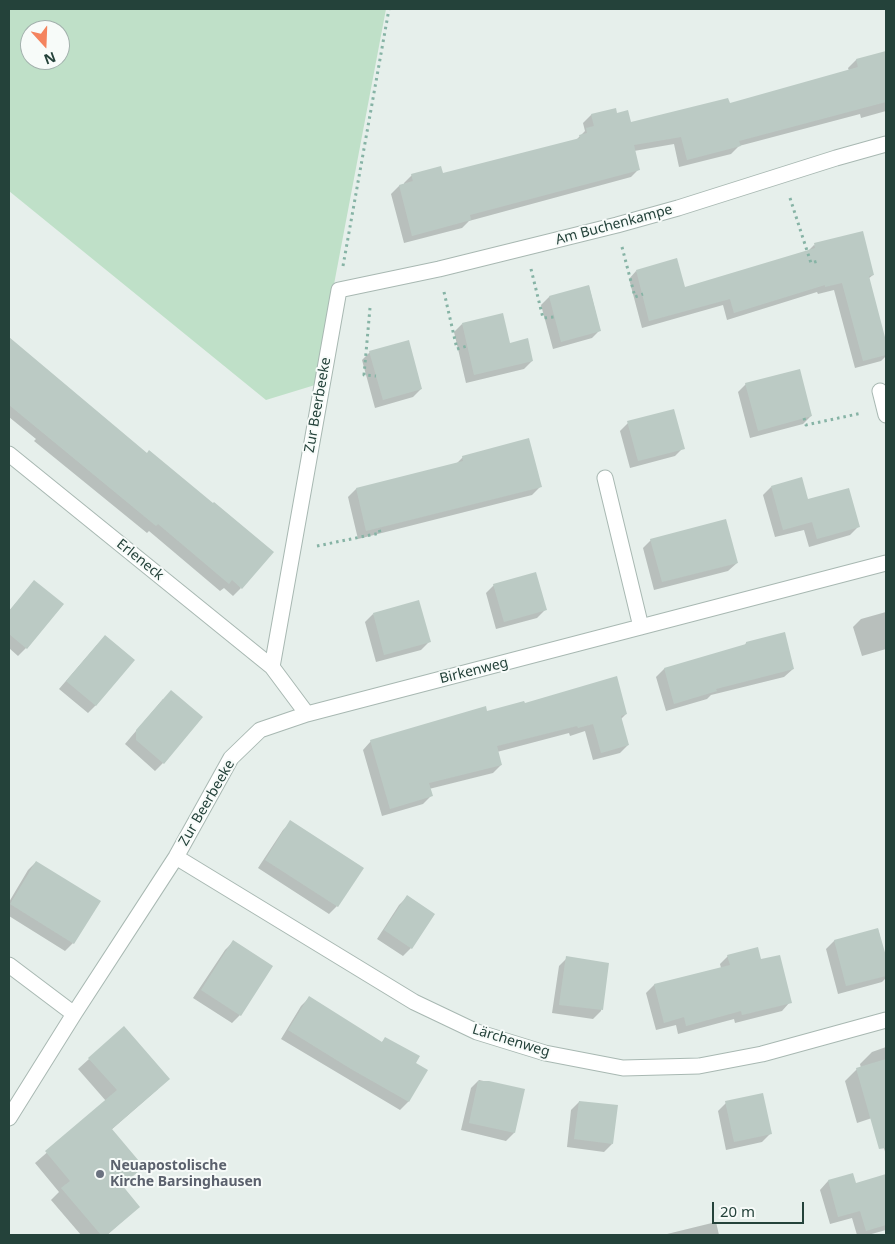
<!DOCTYPE html>
<html>
<head>
<meta charset="utf-8">
<style>
  body { margin:0 }
  #map { position:relative; width:895px; height:1244px; overflow:hidden; background:#e6efeb; font-family:"Noto Sans",sans-serif }
  canvas { display:block }
  .frame { position:absolute; inset:0; border:10px solid #24423a; pointer-events:none }
  .north { position:absolute; left:20px; top:20px; width:50px; height:50px; box-sizing:border-box; background:#f7fbf9; border:1px solid #a3b1ad; border-radius:50%; rotate:160deg; font-size:14px; font-weight:700; line-height:20px; text-align:center; color:#24423a }
  .north::after { content:''; display:block; margin:auto; width:18px; height:22px; background:#f4845f; clip-path:polygon(50% 0,100% 100%,50% 72%,0 100%) }
  .scale { position:absolute; left:712px; top:1202px; width:92px; height:22px; box-sizing:border-box; border:2px solid #24423a; border-top:0; padding-left:6px; font-size:15px; line-height:18px; white-space:nowrap; color:#24423a; -webkit-text-stroke:4px #f7fbf9; paint-order:stroke }
</style>
</head>
<body>
<div id="map">
<canvas width="895" height="1244"></canvas>
<div class="frame"></div>
<div class="north">N</div>
<div class="scale">20 m</div>
</div>
<script>
const ctx = document.querySelector('canvas').getContext('2d');
ctx.lineJoin = 'round';
function fill(path, color) { ctx.fillStyle = color; ctx.fill(path, 'evenodd'); }
const poly = rows => new Path2D(rows.map(r => 'M' + r).join(''));
function strokePath(path, color, width, dash) { ctx.strokeStyle = color; ctx.lineWidth = width; ctx.lineCap = dash ? 'butt' : 'round'; ctx.setLineDash(dash || []); ctx.stroke(path); }
function label(font, color, halo, rows, align = 'center') {
  ctx.font = font + ' "Noto Sans",sans-serif'; ctx.lineWidth = 4; ctx.setLineDash([]); ctx.textBaseline = 'middle'; ctx.strokeStyle = halo; ctx.fillStyle = color; for (const [text, x, y, turn = 0] of rows) {
    ctx.save(); ctx.translate(x, y); ctx.rotate((+turn || 0) * Math.PI / 180); ctx.textAlign = isNaN(turn) ? turn : align; if (halo) ctx.strokeText(text, 0, 0); ctx.fillText(text, 0, 0); ctx.restore();
  }
}
fill(poly([
  [9,9,386,9,315,385,266,400,9,191],
  [30,30,60,30,60,60,30,60]
]), '#bfe0c8');
fill(poly([
  [886,52,886,111,861,118,860,114,739,146,731,154,679,167,674,144,634,151,639,169,631,177,469,221,462,228,404,243,391,194,399,186,404,185,404,183,412,175,442,174,576,140,585,131,583,123,591,115,616,114,630,124,729,104,849,71,848,68,856,60],
  [814,245,873,275,868,279,886,345,886,356,881,361,855,368,834,290,818,294,817,292,727,320,723,305,642,328,629,279,636,271,684,289,807,252],
  [589,286,600,330,592,338,553,349,541,305,549,297],
  [462,324,509,344,532,361,524,369,466,383,454,332],
  [9,340,147,454,241,588,233,596,224,588,220,591,149,531,147,533,34,441,36,439,9,417],
  [370,352,421,389,413,397,375,408,362,360],
  [746,384,811,416,803,424,750,438,738,392],
  [628,423,683,448,675,456,630,468,620,431],
  [463,457,540,487,532,495,358,539,348,497,356,489,456,464],
  [771,487,807,501,858,527,850,535,809,547,804,530,775,537,763,495],
  [651,540,737,563,728,571,654,590,643,548],
  [494,585,545,610,537,618,496,629,486,593],
  [27,590,26,648,18,656,9,648,9,611],
  [886,612,886,649,862,656,853,627,861,619],
  [373,614,429,642,421,650,376,662,365,622],
  [746,643,793,669,784,677,711,695,707,699,666,711,656,677,664,669,744,646],
  [97,645,96,705,88,713,59,689],
  [163,699,163,763,155,771,125,744],
  [524,704,626,714,621,719,628,745,620,753,593,760,585,731,570,736,569,733,497,752,501,765,493,773,429,789,431,796,423,804,382,816,363,750,371,741],
  [291,822,337,906,329,914,258,868,283,830],
  [36,862,73,943,65,951,9,916,9,902,28,870],
  [407,897,433,914,411,948,403,956,377,939,399,905],
  [878,929,886,960,886,978,882,982,838,994,826,949,834,941],
  [233,942,240,1015,232,1023,193,998,225,950],
  [728,956,760,961,790,1002,782,1011,735,1023,734,1019,678,1034,676,1025,656,1030,646,993,654,985,721,968,720,964],
  [567,958,608,964,601,1011,593,1019,552,1013,559,966],
  [309,998,381,1043,386,1038,415,1064,426,1070,408,1102,400,1110,281,1039,301,1006],
  [886,1047,886,1155,875,1117,857,1123,845,1081,857,1069,861,1068,860,1064,872,1052],
  [89,1059,158,1089,111,1130,142,1167,121,1186,138,1207,107,1235,81,1235,51,1200,59,1192,35,1163,106,1101,78,1069],
  [479,1080,524,1090,514,1133,506,1141,461,1130,471,1088],
  [579,1102,612,1144,604,1152,567,1147,571,1110],
  [726,1103,770,1134,762,1142,726,1150,718,1111],
  [852,1175,855,1184,886,1175,886,1230,868,1235,857,1235,852,1218,830,1224,820,1190,828,1181],
  [716,1222,719,1235,666,1235,667,1234]
]), '#0003');
fill(poly([
  [886,51,886,102,739,141,741,146,687,160,681,137,634,145,640,170,470,215,471,220,412,236,399,185,413,181,411,174,441,166,443,173,580,138,579,135,587,133,586,128,594,126,591,114,616,108,617,113,628,110,631,122,728,98,730,103,858,67,856,59],
  [863,231,874,275,869,276,886,341,886,355,863,361,842,283,825,287,825,285,734,313,730,299,649,321,636,270,677,258,685,287,815,248,814,243],
  [589,285,601,331,561,342,549,296],
  [503,313,510,343,528,338,533,361,474,375,462,323],
  [9,337,147,453,149,450,213,503,214,502,274,552,242,589,232,580,229,584,158,524,156,526,9,405],
  [409,340,422,389,383,400,369,351],
  [800,369,812,416,758,431,745,383],
  [674,409,685,449,638,461,627,421],
  [529,438,542,487,366,531,356,488,463,461,462,456],
  [802,477,808,499,849,488,860,527,817,539,812,522,783,530,771,486],
  [726,519,738,563,662,582,650,539],
  [536,572,547,610,504,622,493,584],
  [34,580,64,604,27,649,9,634,9,611],
  [419,600,431,642,384,655,373,613],
  [785,632,794,669,716,689,717,691,674,704,664,668,746,644,746,642],
  [105,635,135,660,96,706,66,681],
  [617,676,627,714,621,716,629,745,601,753,593,724,578,728,577,726,497,746,502,765,429,783,433,796,390,809,370,740,486,706,487,711,524,701,525,703],
  [171,690,203,717,164,764,136,740,136,730],
  [290,820,364,868,338,907,265,860],
  [36,861,101,901,74,944,10,904],
  [407,895,435,914,412,949,384,930],
  [878,928,886,956,886,976,846,986,834,940],
  [233,940,273,966,241,1016,201,990],
  [758,947,761,959,780,955,792,1003,742,1015,741,1011,686,1026,684,1017,664,1023,654,984,730,965,727,955],
  [566,956,609,963,603,1010,559,1005],
  [309,996,382,1042,385,1037,420,1056,416,1063,428,1070,409,1102,351,1069,288,1030],
  [124,1026,170,1079,112,1129,144,1167,122,1185,140,1207,107,1235,101,1235,61,1188,70,1181,45,1151,117,1090,88,1058],
  [886,1059,886,1148,879,1149,856,1068],
  [478,1081,489,1081,525,1089,515,1133,469,1123],
  [763,1093,772,1134,734,1142,725,1101],
  [579,1101,618,1105,613,1144,574,1139],
  [853,1173,856,1183,886,1174,886,1225,866,1231,860,1211,838,1217,828,1180]
]), '#bbcac4');
const street = poly([
  [880,391,886,415],
  [9,454,272,667],
  [605,478,641,627],
  [307,714,272,667,339,290,439,269,617,225,678,208,836,158,886,144],
  [176,857,414,1002,477,1032,545,1053,623,1068,699,1066,762,1054,886,1020],
  [9,965,74,1014],
  [9,1118,74,1014,176,857,231,758,260,730,307,714,886,563]
]);
strokePath(street, '#a8b8b2', 17);
strokePath(poly([
  [790,198,811,263,818,261],
  [622,247,635,297,643,294],
  [343,266,389,9],
  [531,269,543,318,554,317],
  [444,292,457,349,467,346],
  [370,308,364,375,376,376],
  [804,418,806,425,862,413],
  [317,546,380,533,379,528]
]), '#86b3a5', 3, [2.5, 4]);
strokePath(street, '#fff', 15);
for (const [x, y, r, color] of [
  [100,1174,5,"#6b7280"]
]) { const dot = new Path2D(); dot.arc(x, y, r, 0, 2 * Math.PI); ctx.fillStyle = color; ctx.fill(dot); strokePath(dot, '#f7fbf9', 2); }
label('14px', '#24423a', '#f7fbf9', [
  ["Am Buchenkampe",614,225,-15],
  ["Zur Beerbeeke",318,405,-80],
  ["Erleneck",140,560,39],
  ["Birkenweg",474,671,-14],
  ["Zur Beerbeeke",207,803,-60],
  ["Lärchenweg",511,1041,17]
]);
label('bold 14px', '#5b616d', '#f7fbf9', [
  ["Neuapostolische",110,1166],
  ["Kirche Barsinghausen",110,1182]
], 'left');
</script>
</body>
</html>
